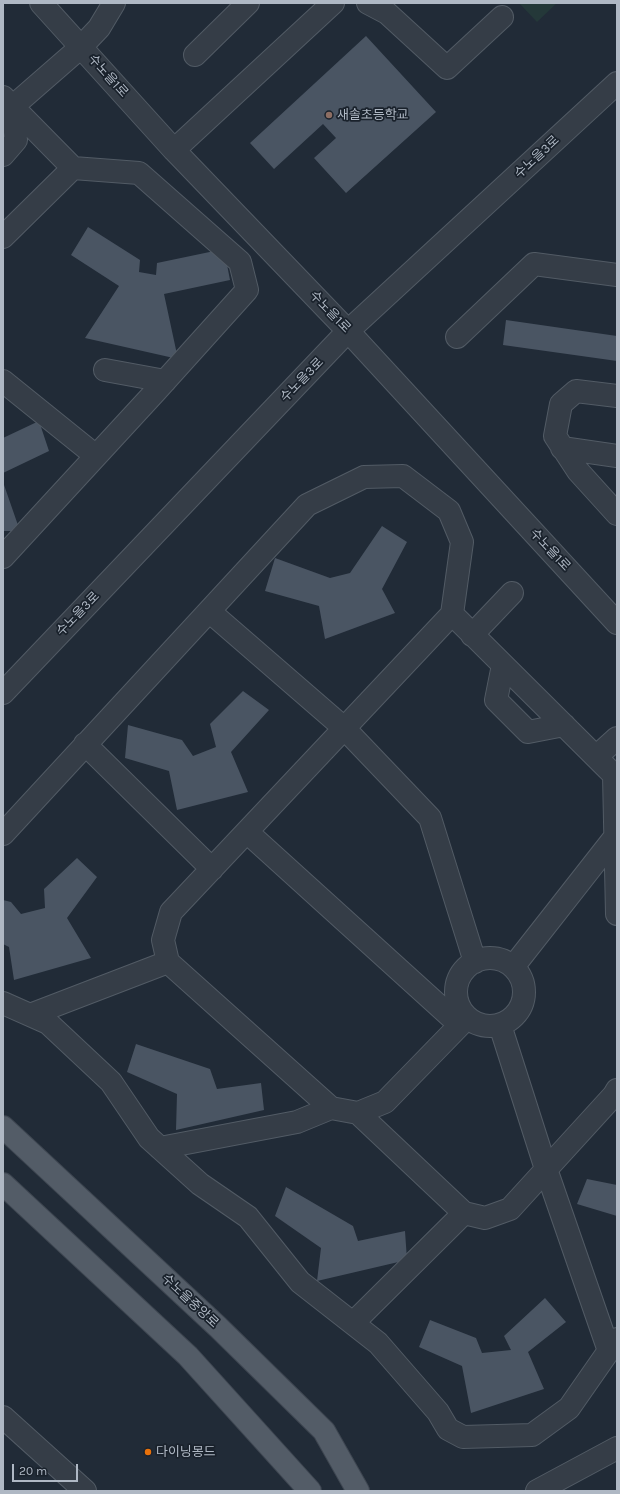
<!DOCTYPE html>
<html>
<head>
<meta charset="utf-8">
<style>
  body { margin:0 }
  #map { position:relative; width:620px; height:1494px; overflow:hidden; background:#212b37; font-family:Karla,sans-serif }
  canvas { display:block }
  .frame { position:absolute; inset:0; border:4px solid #afb8c4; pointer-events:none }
  .scale { position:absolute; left:12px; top:1464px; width:66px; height:18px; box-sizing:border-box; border:2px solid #afb8c4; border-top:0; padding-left:5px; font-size:12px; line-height:14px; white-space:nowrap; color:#afb8c4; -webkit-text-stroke:3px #1a222c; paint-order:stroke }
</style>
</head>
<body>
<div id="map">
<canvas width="620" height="1494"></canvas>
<div class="frame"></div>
<div class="scale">20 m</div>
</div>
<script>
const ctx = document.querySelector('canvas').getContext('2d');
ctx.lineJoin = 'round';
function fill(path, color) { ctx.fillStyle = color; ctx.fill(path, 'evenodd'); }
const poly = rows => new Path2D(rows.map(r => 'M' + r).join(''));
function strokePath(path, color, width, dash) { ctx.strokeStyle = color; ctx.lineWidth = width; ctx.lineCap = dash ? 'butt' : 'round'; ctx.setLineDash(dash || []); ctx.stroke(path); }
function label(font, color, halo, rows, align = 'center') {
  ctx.font = font + ' Karla,"Noto Sans KR",sans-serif'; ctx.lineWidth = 3.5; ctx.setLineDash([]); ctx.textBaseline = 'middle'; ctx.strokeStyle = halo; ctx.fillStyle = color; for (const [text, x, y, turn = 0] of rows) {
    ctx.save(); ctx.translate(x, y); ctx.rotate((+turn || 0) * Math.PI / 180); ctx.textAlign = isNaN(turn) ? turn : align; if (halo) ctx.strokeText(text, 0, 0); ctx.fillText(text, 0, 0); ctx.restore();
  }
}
fill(poly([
  [519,3,557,3,537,22]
]), '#243839');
fill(poly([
  [366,36,436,112,346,193,314,158,336,138,323,124,274,169,250,143],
  [88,227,140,260,139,272,156,275,157,263,224,249,230,280,164,294,178,359,85,338,119,286,71,255],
  [506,320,617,336,617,361,503,345],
  [39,421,49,451,3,473,3,438],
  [3,482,20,531,3,531],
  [382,526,407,542,382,589,395,613,325,639,319,606,265,591,275,558,330,578,350,573],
  [243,691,269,710,231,752,248,792,177,810,169,771,125,758,128,725,182,740,193,756,216,747,210,724],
  [77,858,97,877,67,918,91,958,14,980,9,947,3,944,3,900,11,902,21,914,45,908,44,889],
  [136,1044,210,1069,217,1089,261,1083,264,1110,176,1130,177,1094,127,1072],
  [587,1179,617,1185,617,1216,577,1204],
  [286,1187,353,1226,358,1241,405,1231,407,1260,317,1281,321,1248,275,1216],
  [545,1298,566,1322,528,1352,544,1389,471,1413,462,1366,419,1347,430,1320,476,1338,482,1353,511,1350,504,1336]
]), '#4a5563');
const minor = poly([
  [41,3,174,150,348,331,617,623],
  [368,3,387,13,447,68,502,17],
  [195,55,248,3],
  [3,97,73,168,139,173,240,262,247,290,156,391,3,557],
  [3,115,81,47,99,28,114,3],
  [174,150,333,3],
  [3,155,16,140,12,107],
  [3,237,73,168],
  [457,337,534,264,617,275],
  [105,370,165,381],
  [3,381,96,456],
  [617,396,576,391,561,404,555,436,578,471,617,514],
  [562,448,617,456],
  [209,611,344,728,430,818,475,962],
  [452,614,614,775,617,914],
  [472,635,512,593],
  [503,665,496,700,528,732,564,725],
  [3,693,348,331,617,83],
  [85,744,212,869],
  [596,757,617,738],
  [247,832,460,1025],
  [3,834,307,505,364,477,403,476,449,511,462,542,452,614,171,912,163,940,168,962,331,1108,358,1113,385,1102,460,1025,466,1017],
  '456 992a34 34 0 1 1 68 0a34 34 0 1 1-68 0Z',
  [513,967,615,837],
  [3,1003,48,1023,111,1082,149,1138,200,1184,248,1217,300,1282,378,1343,438,1412,448,1429,463,1437,532,1435,569,1408,617,1339],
  [30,1015,168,962],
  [500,1025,546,1169,609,1351],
  [358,1113,464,1213,485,1218,510,1209,614,1095,617,1090],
  [160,1148,297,1122,331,1108],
  [353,1323,464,1213],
  [3,1417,85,1491],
  [537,1491,617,1448]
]);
const major = poly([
  [3,1127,218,1327,324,1431,358,1491],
  [3,1184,188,1356,310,1491]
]);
strokePath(minor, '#525b65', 24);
strokePath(major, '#3e4651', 24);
strokePath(minor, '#353d47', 22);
strokePath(major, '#535c67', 22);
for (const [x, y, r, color] of [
  [329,115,4,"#8d6e63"],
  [148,1452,4,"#e8710a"]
]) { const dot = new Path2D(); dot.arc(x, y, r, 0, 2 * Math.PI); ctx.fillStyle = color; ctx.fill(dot); strokePath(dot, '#1a222c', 1.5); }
label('13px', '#afb8c4', '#1a222c', [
  ["수노을1로",108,76,48],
  ["수노을3로",537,157,-43],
  ["수노을1로",330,312,46],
  ["수노을3로",302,380,-46],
  ["수노을1로",550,550,47],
  ["수노을3로",78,614,-46],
  ["수노을중앙로",190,1301,43]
]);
label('13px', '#afb8c4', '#1a222c', [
  ["새솔초등학교",337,115],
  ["다이닝몽드",156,1452]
], 'left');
</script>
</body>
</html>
